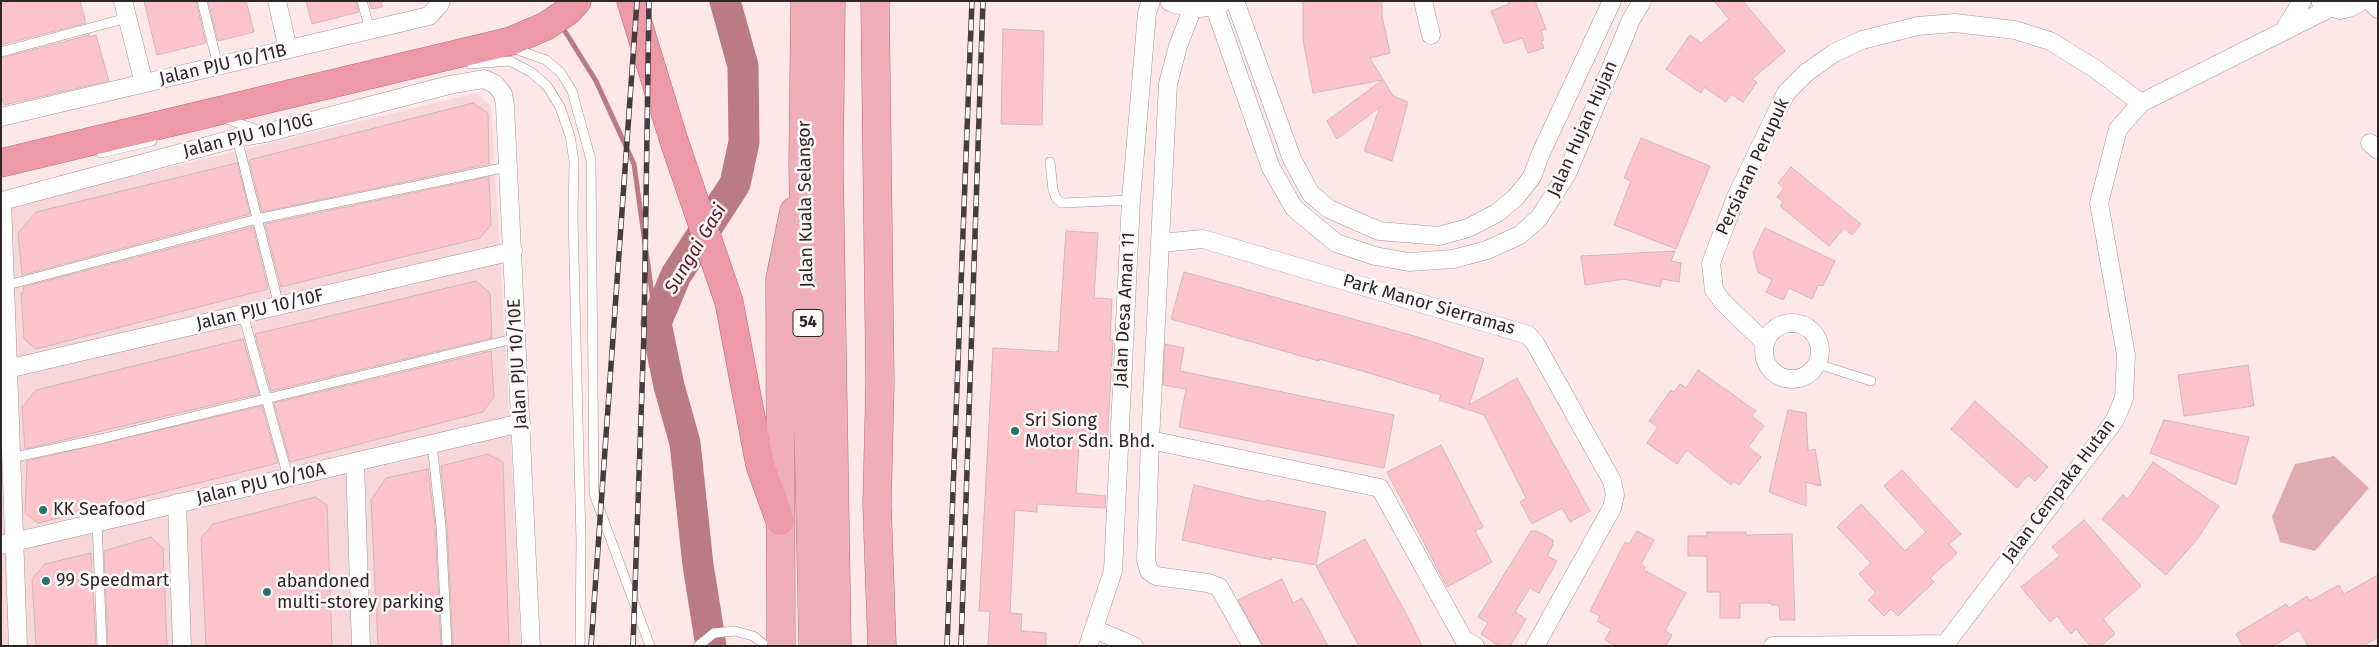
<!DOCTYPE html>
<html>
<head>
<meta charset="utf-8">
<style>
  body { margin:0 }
  #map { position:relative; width:2379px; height:647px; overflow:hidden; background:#fee7e9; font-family:"Fira Sans",sans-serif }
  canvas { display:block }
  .frame { position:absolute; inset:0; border:2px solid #2e2526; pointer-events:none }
</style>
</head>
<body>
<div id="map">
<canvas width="2379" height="647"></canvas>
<div class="frame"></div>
</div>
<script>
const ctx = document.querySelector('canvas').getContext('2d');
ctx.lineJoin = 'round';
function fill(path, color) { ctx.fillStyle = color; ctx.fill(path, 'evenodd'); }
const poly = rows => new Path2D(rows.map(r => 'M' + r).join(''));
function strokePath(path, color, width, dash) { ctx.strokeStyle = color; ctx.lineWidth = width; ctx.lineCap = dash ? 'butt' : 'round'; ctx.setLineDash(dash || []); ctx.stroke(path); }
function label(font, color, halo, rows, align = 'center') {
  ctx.font = font + ' "Fira Sans",sans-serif'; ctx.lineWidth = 5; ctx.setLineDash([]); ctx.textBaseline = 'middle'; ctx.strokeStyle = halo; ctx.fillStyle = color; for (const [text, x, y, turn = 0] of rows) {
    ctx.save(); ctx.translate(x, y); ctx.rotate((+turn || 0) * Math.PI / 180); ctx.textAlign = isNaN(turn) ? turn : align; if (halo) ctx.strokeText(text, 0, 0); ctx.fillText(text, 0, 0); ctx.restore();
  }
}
fill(poly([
  [476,93,491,105,511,442,521,646,2,646,1,208]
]), '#f7d7da');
fill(poly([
  [2334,456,2369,488,2315,551,2280,542,2272,517,2295,464]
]), '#deabb1');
strokePath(poly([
  [561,25,596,81,634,164,656,323]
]), '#bb7b84', 5);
strokePath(poly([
  [711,646,698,565,685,443,669,386,656,323,676,275,735,184,744,142,743,66,725,1]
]), '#bb7b84', 31);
const building = poly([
  [11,1,80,1,86,23,1,45,1,4,11,1],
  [144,1,196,1,206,43,157,55,144,1],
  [208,1,246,1,254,32,218,41,208,1],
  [306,1,356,1,359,12,312,24,306,1],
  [369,1,381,1,382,7,371,9,369,1],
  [1303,1,1382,1,1382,16,1390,53,1370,58,1393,96,1408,102,1392,161,1364,151,1380,107,1337,139,1327,121,1382,80,1313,93,1303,40,1303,1],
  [1508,1,1535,1,1546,29,1541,31,1544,40,1541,41,1544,48,1528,53,1522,38,1504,44,1491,11,1509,4,1508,1],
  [1714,1,1743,1,1785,51,1752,79,1757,82,1743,102,1731,94,1726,102,1704,87,1701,93,1666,69,1690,35,1701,43,1729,19,1714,1],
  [1003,29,1044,31,1042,125,1001,124,1003,29],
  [89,35,90,37,96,35,109,81,4,105,1,96,1,58,89,35],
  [473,103,488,113,489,164,262,212,249,160,473,103],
  [1641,138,1710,166,1676,249,1614,225,1631,181,1624,178,1641,138],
  [237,163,250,214,22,275,18,233,36,212,237,163],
  [1791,167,1861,224,1852,235,1844,228,1829,246,1780,206,1783,202,1777,197,1784,188,1778,183,1791,167],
  [489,177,491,225,480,238,281,287,265,224,489,177],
  [253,227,268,289,36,349,24,339,21,293,24,292,23,287,253,227],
  [1765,228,1835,261,1823,286,1818,285,1812,299,1789,288,1783,300,1766,292,1772,280,1758,272,1753,253,1765,228],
  [1066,231,1098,233,1094,298,1112,299,1110,340,1113,340,1107,445,1079,443,1076,493,1106,496,1105,508,1037,504,1037,512,1015,510,1010,613,1022,614,1021,631,1046,633,1046,646,988,646,990,611,979,611,993,348,1058,352,1066,231],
  [1675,251,1671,261,1681,263,1679,282,1662,279,1660,287,1624,279,1585,285,1581,256,1675,251],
  [1184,272,1418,337,1484,359,1469,405,1517,378,1590,511,1570,522,1562,508,1532,524,1520,502,1526,498,1484,415,1439,400,1441,395,1359,370,1319,359,1319,361,1171,319,1184,272],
  [476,281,490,293,492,338,271,391,255,334,476,281],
  [243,339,259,394,25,449,22,407,36,390,243,339],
  [1165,344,1184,348,1180,371,1394,415,1384,468,1179,427,1186,389,1163,385,1165,344],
  [491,351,494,397,483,412,290,462,274,403,491,351],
  [2248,365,2254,406,2184,416,2178,375,2248,365],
  [1698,370,1756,411,1752,416,1764,426,1748,447,1761,457,1739,485,1734,481,1731,485,1687,450,1677,464,1647,443,1658,427,1649,421,1671,390,1674,392,1680,384,1686,388,1698,370],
  [1975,401,2048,467,2035,481,2028,475,2017,488,1951,429,1975,401],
  [262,406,278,463,38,523,25,513,27,461,262,406],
  [1788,410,1806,413,1808,451,1815,449,1821,486,1806,482,1806,506,1769,492,1788,410],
  [2164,420,2249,437,2236,485,2150,453,2164,420],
  [1441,445,1483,527,1475,531,1492,562,1447,587,1387,472,1441,445],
  [488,454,503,462,509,646,453,646,447,526,441,466,488,454],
  [2153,462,2219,506,2198,538,2166,575,2102,519,2123,495,2128,499,2153,462],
  [428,469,435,526,441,646,378,646,371,500,386,478,428,469],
  [1902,470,1961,534,1949,544,1957,553,1930,578,1934,582,1898,616,1891,609,1884,616,1868,600,1876,593,1859,574,1871,563,1837,527,1861,504,1905,551,1926,532,1884,486,1902,470],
  [1194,485,1265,502,1266,500,1326,512,1316,565,1271,557,1272,560,1182,540,1194,485],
  [315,497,327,505,332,646,206,646,201,538,213,524,315,497],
  [2084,520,2141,586,2103,619,2115,634,2101,646,2090,646,2076,629,2071,634,2057,616,2050,622,2021,587,2060,556,2052,547,2084,520],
  [1531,531,1537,531,1553,540,1553,545,1547,556,1557,561,1539,593,1530,588,1515,612,1526,619,1510,646,1499,646,1481,634,1488,623,1478,617,1531,531],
  [1637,531,1654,540,1641,564,1645,567,1644,570,1686,593,1665,631,1672,635,1666,646,1615,646,1605,640,1611,629,1597,621,1600,616,1590,611,1625,542,1629,544,1637,531],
  [1707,532,1746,532,1746,535,1792,534,1795,620,1780,620,1779,605,1771,605,1771,603,1740,603,1740,618,1720,618,1720,592,1707,592,1707,556,1688,556,1688,536,1707,536,1707,532],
  [151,537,163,548,167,646,108,646,104,551,151,537],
  [1365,539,1409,619,1422,646,1359,646,1316,566,1365,539],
  [91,553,96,646,36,646,32,579,45,564,91,553],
  [2378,575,2378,637,2363,646,2308,646,2299,630,2274,646,2243,646,2236,634,2286,604,2289,608,2307,596,2310,601,2339,585,2344,594,2378,575],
  [1282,579,1293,603,1302,598,1328,646,1263,646,1238,600,1282,579]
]);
fill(building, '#fcc4ca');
strokePath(building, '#ceb8ba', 1);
const service = poly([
  [202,1,218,66],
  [362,1,370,30],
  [512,48,546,60,561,73,572,91,591,160,594,494,650,646],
  [1,52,127,18],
  [471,64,510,61,531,72,547,86,560,107,570,136,574,161,573,217,581,541,580,646],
  [229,120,258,130],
  [237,138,279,306],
  [101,153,152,141],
  [1050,162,1053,190,1056,198,1062,203,1131,200],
  [4,286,257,219,507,167],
  [243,314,288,477],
  [1818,364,1871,381],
  [432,444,441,526,447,646],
  [11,458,100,439,517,338],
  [97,522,102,646],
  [698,646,714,633,735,631,753,636,766,646]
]);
const minor = poly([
  [123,1,144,83],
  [277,1,288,49],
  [1235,1,1292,159,1311,194,1329,209,1379,231,1439,236,1468,228,1497,213,1516,197,1532,177,1540,155,1612,1],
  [1423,1,1431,35],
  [2370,1,2378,9],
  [2321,3,2340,10,2349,8,2362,1],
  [1214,5,1271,168,1294,208,1336,243,1375,256,1409,262,1453,259,1487,250,1520,235,1539,218,1567,174,1631,20,1642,1],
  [1193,7,1178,46,1168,84,1150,440,1146,560,1149,571,1156,576,1208,583,1219,587,1252,646],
  [2283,32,2302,1],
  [1,117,429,16,440,4,440,1],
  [2370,143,2378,150],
  [1160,243,1203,239,1528,335,1535,343,1612,481,1615,495,1612,508,1535,646],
  '1764 351a28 28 0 1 1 56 0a28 28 0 1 1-56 0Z',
  [1765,343,1722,301,1714,290,1711,263,1736,197,1786,93,1806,73,1834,53,1862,40,1918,26,1955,23,2015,30,2050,41,2094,68,2141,103],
  [7,369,513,251],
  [1150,440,1380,488,1464,640,1475,646],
  [355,462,361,646],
  [177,503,182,646],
  [1,545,521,423],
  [1094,629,1134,646],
  [18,646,2,201,237,138,266,133,449,85,484,79,495,84,503,94,505,106,531,646],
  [1088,646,1113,571,1131,200,1147,13,1151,1],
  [1773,646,1945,644],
  [1944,646,2115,420,2124,398,2126,355,2099,203,2118,129,2141,103,2330,8]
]);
const tertiary = poly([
  [1171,1,1193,7,1214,5,1222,1]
]);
const trunk = poly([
  [805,1,803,165,813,646],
  [831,1,829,164,837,646],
  [875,1,880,384,877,504,882,646],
  [781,646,780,279,794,211]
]);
const motorway = poly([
  [631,1,674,141,729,302,760,465,780,521],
  [1,163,511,41,546,26,568,11,577,1]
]);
strokePath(service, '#a89295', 10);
strokePath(minor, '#a89295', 19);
strokePath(tertiary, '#a89295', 22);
strokePath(trunk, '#aa7179', 29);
strokePath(motorway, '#aa7179', 29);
strokePath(service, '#fff', 9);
strokePath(minor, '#fff', 18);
strokePath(tertiary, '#fff', 21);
strokePath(trunk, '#f0aeb8', 28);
strokePath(motorway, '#ed9aa6', 28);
const rail = poly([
  [591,646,637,1],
  [633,646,644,332,649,1],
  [947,646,972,1],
  [961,646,983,1]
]);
strokePath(rail, '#463c3d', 5.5);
strokePath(rail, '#fef9fa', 4, [11]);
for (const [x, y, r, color] of [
  [1015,431,5,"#28726e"],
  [43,510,5,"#28726e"],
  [46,581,5,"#28726e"],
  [267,592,5,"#28726e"]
]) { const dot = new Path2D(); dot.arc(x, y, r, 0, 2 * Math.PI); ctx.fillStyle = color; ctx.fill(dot); strokePath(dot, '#fef9fa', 2); }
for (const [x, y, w] of [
  [808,323,30]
]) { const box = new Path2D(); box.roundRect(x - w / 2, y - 13.5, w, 27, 4); ctx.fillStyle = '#fef9fa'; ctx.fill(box); strokePath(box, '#2e2526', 1); }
label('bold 16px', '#2e2526', null, [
  ["54",808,323]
]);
label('18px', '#2e2526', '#fef9fa', [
  ["Jalan PJU 10/11B",223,65,-13],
  ["Jalan Hujan Hujan",1583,129,-66],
  ["Jalan PJU 10/10G",248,136,-14],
  ["Persiaran Perupuk",1753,167,-65],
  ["Jalan Kuala Selangor",806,204,-91],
  ["Park Manor Sierramas",1429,305,16],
  ["Jalan PJU 10/10F",260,310,-13],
  ["Jalan Desa Aman 11",1125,310,-87],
  ["Jalan PJU 10/10E",518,364,-93],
  ["Jalan PJU 10/10A",261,484,-13],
  ["Jalan Cempaka Hutan",2059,491,-53]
]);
label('18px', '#2e2526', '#fef9fa', [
  ["Sri Siong",1025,421],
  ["Motor Sdn. Bhd.",1025,442],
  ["KK Seafood",53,510],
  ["99 Speedmart",56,581],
  ["abandoned",277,582],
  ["multi-storey parking",277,603]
], 'left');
label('italic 19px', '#601227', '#fef9fa', [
  ["Sungai Gasi",696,249,-59]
]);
</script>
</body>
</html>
